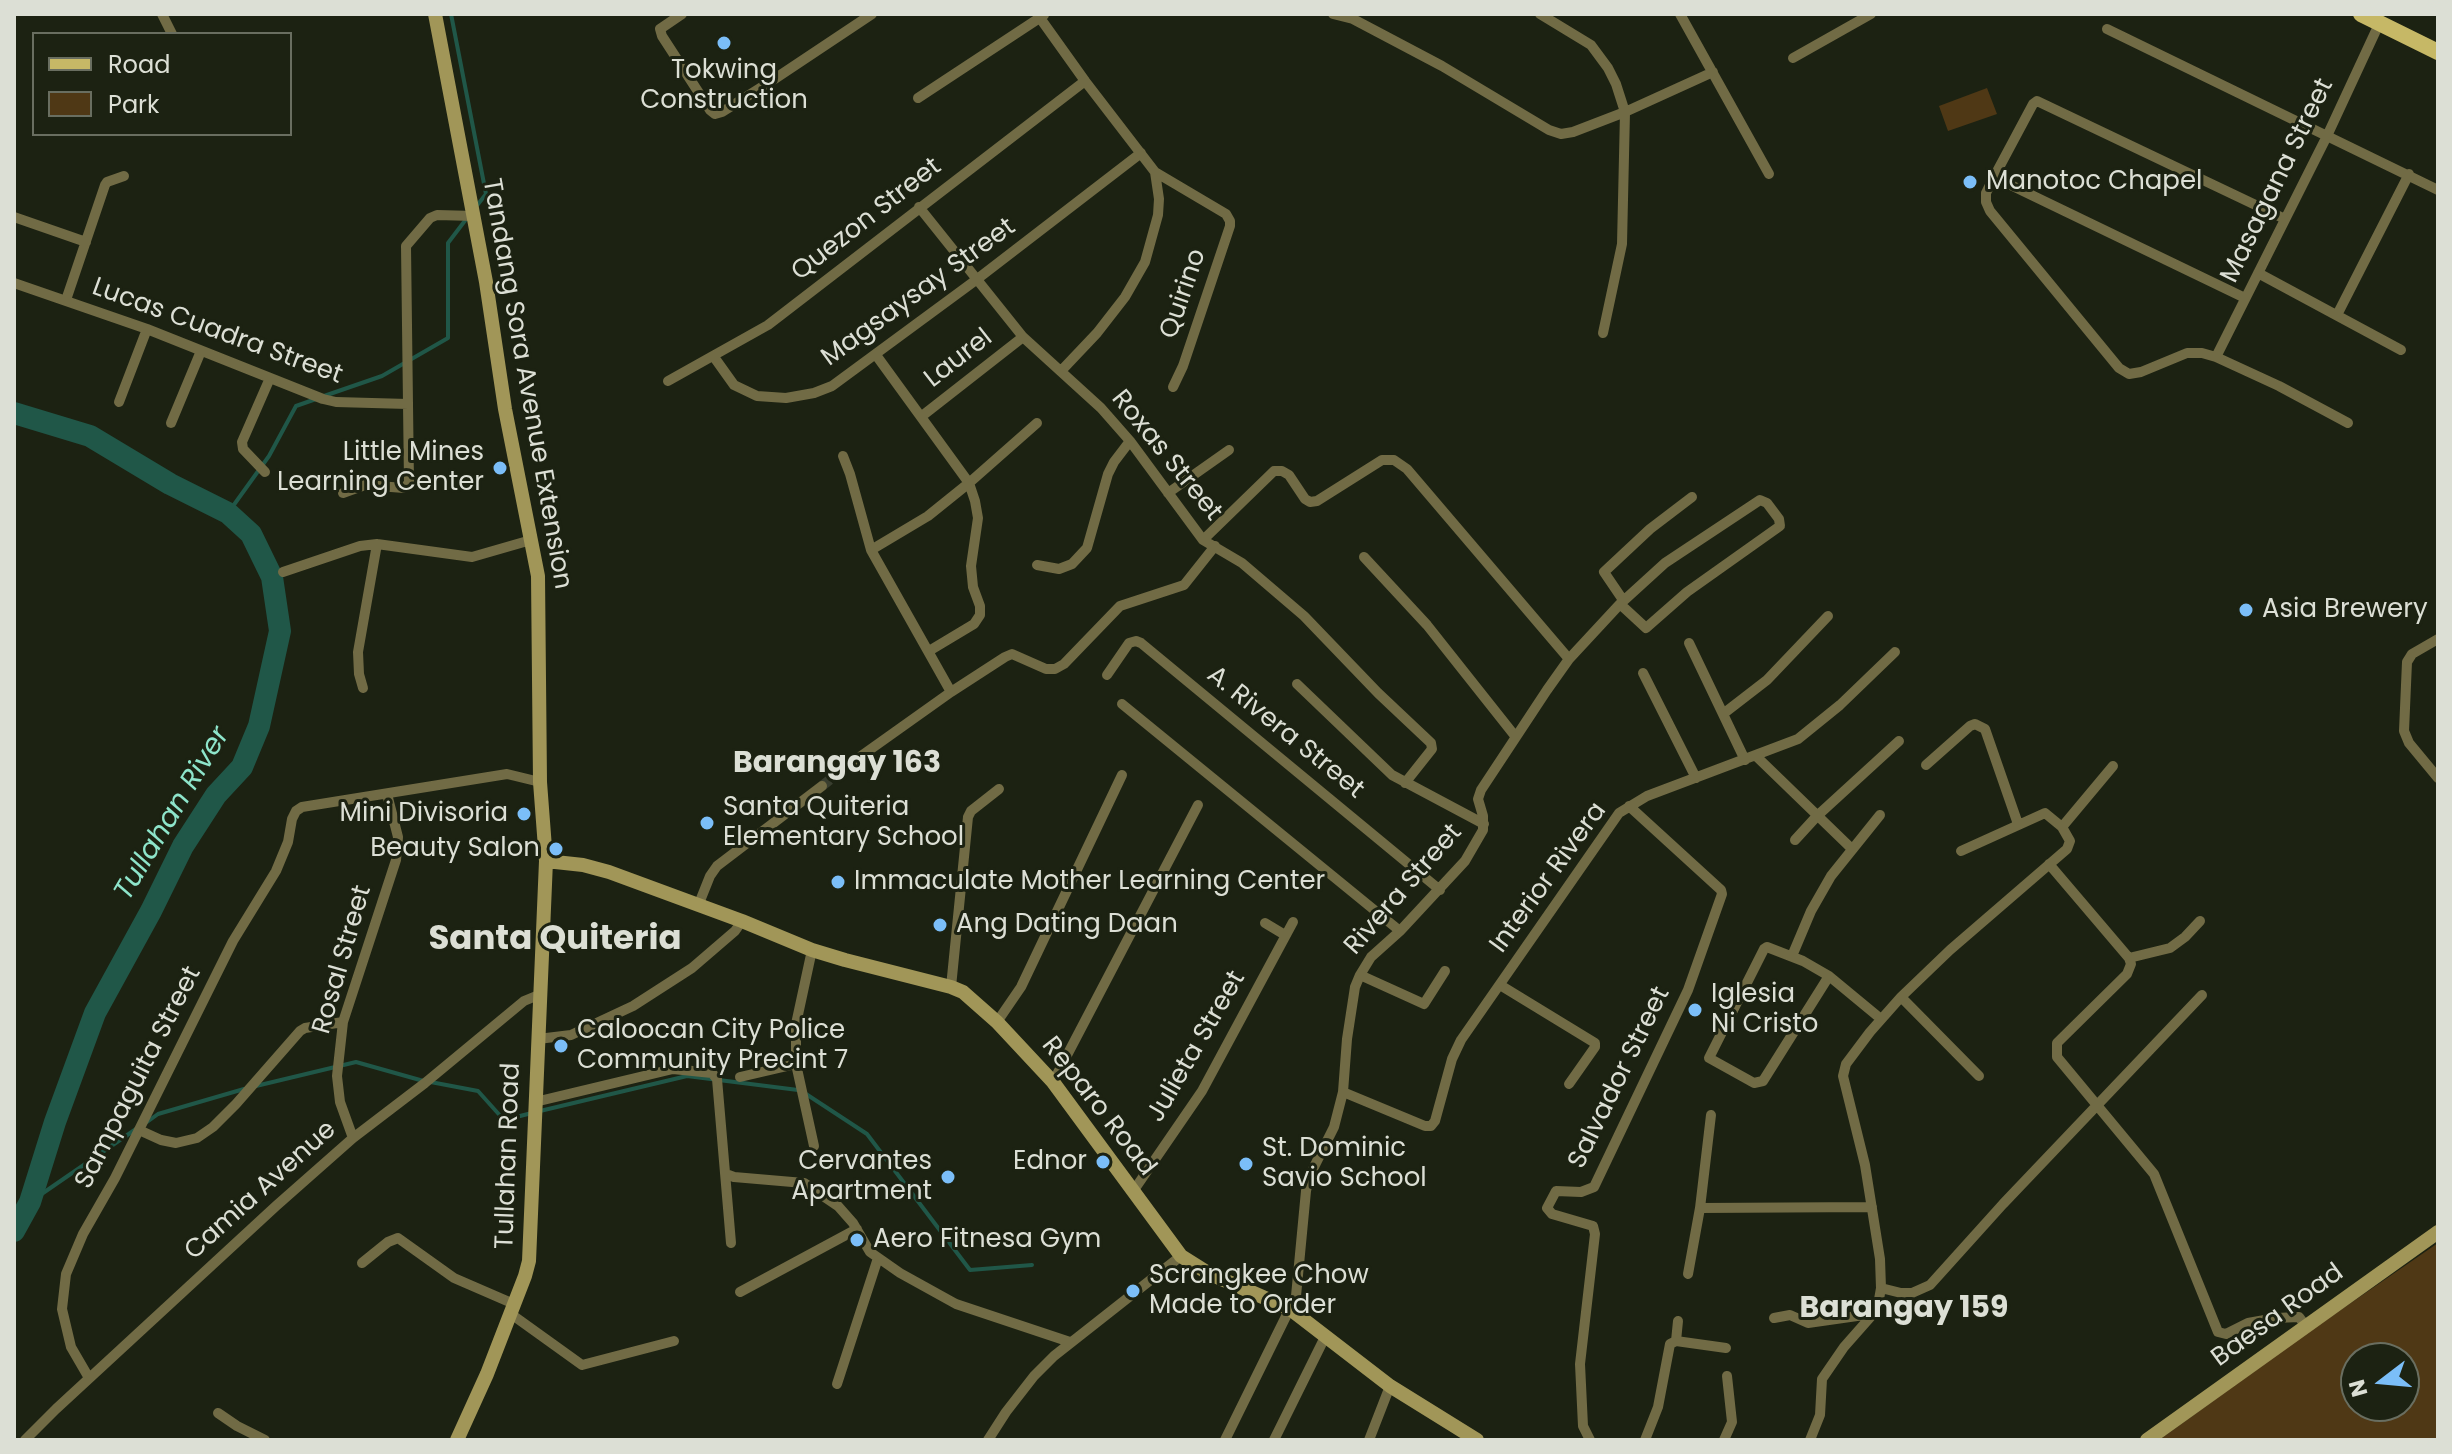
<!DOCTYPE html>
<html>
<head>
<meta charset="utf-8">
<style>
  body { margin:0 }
  #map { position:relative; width:2452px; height:1454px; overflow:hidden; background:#1c2212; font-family:Poppins,sans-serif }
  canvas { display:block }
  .frame { position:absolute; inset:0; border:16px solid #dcdfd5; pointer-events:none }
  .legend { position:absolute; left:32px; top:32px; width:260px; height:104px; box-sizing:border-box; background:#1c2212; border:2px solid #696e60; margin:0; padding:10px 14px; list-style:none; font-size:24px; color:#dcdfd5 }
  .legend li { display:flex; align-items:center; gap:16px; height:40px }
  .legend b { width:40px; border:2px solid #696e60 }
  .north { position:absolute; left:2340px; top:1342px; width:80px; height:80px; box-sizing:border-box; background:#1c2212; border:2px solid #696e60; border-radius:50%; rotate:254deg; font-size:22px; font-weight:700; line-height:32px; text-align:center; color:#dcdfd5 }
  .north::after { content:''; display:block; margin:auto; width:28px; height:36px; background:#7bbef8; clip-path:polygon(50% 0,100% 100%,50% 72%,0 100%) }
</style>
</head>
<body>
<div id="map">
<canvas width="2452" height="1454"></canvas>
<div class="frame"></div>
<ul class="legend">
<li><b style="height:10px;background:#c6b866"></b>Road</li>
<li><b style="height:22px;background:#4f3815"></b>Park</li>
</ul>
<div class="north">N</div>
</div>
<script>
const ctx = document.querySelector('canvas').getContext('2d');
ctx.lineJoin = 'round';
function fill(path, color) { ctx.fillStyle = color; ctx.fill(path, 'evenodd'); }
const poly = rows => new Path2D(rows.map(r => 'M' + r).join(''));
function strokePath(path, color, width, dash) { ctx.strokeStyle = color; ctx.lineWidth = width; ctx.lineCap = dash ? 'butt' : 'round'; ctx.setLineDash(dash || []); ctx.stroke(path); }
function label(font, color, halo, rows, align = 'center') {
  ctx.font = font + ' Poppins,sans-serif'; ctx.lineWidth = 6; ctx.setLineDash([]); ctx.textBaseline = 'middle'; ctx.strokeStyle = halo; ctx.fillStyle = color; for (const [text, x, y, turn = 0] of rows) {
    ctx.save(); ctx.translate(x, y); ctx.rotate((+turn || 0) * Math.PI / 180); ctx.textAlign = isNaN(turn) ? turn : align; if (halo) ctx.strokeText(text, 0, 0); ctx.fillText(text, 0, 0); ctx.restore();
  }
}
fill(poly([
  [1987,88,1997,114,1948,131,1939,106],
  [2438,1243,2438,1440,2159,1440,2313,1329],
  [2356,1358,2404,1358,2404,1406,2356,1406]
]), '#4f3815');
strokePath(poly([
  [451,14,486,194,475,208],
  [324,396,382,376,448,338,448,243,467,218],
  [228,513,269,456,296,406,316,399],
  [256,1086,356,1062,420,1080,478,1091,504,1120,532,1113],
  [806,1094,867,1134,970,1270,1032,1265],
  [540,1111,687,1076,798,1090],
  [147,1122,158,1114,244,1089],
  [30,1202,136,1129]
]), '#205748', 4);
strokePath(poly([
  [14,413,90,436,170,484,228,513,251,534,272,577,280,631,259,726,242,767,216,795,183,846,151,911,95,1013,55,1122,30,1202,14,1231]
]), '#205748', 22);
strokePath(poly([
  [822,786,847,766]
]), '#393e2f', 10, [10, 5]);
strokePath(poly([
  [162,14,172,34],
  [682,14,660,29,662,36,710,110,715,114,722,112,773,80,872,14],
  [1333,14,1353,19,1442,66,1549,130,1561,134,1573,132,1625,112,1713,72],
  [1540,14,1591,45,1608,68,1616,84,1625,112,1622,244,1603,333],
  [1680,14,1769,174],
  [1040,18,1085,81,1155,172,1226,214,1230,221,1230,226,1183,366,1173,387],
  [2107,29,2438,190],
  [1793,58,1871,14],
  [918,98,1044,15],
  [1994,177,2245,298],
  [919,207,1023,337,1101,408,1130,441,1203,540,1242,563,1304,616,1378,693,1431,743,1432,749,1405,783],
  [14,217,86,242],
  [2285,219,2037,101,2033,104,1994,177,1986,193,1986,202,1990,211,2119,368,2129,374,2141,372,2187,353,2202,353,2216,357,2279,386,2348,423],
  [2258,273,2401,350],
  [14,283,147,329,323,399,336,402,408,404],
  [66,300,105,185,107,182,124,176],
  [2337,315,2409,174],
  [876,355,969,483,975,501,978,518,971,566,973,587,980,606,980,615,974,624,929,651],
  [714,357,734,385,757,396,786,398,814,393,832,386,976,280,1141,153],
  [2216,357,2327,136,2379,24],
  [1061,371,1097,333,1125,297,1145,262,1158,215,1159,199,1155,172],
  [668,381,768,325,1085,81],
  [119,402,147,329],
  [922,416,1023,337],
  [171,423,201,351],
  [843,456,850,474,871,550,951,692],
  [265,472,243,449,242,442,270,378],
  [343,493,365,485,404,488,409,483,406,246,430,218,437,215,474,216],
  [1168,493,1229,450],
  [1203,540,1274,471,1282,471,1289,475,1305,499,1310,502,1317,501,1382,460,1394,460,1407,469,1569,659],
  [871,550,928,516,969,483,1037,423],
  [1364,557,1427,625,1515,736],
  [1037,565,1059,569,1072,564,1087,548,1108,474,1114,462,1130,441],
  [283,572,360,546,377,544,472,557,531,540],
  [1623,600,1604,572,1650,529,1692,497],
  [2438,639,2412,654,2407,662,2404,731,2409,743,2438,778],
  [1689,643,1745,760],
  [1643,673,1696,778],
  [1107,675,1129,643,1136,641,1141,643,1440,890],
  [1297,684,1392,775,1484,824],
  [363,688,359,674,358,652,377,544],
  [1122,704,1400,931],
  [1723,714,1767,680,1828,616],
  [1756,756,1852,849],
  [1926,765,1970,726,1975,724,1985,729,2018,824],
  [847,766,951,692,1005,657,1012,654,1046,669,1055,669,1064,664,1120,606,1184,585,1215,546],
  [2062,827,2113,766],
  [1795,840,1817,816,1899,741],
  [2049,864,2129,958,2131,964,2127,974,2057,1043,2057,1057,2154,1174,2218,1332,2226,1334,2248,1323,2276,1318,2299,1317,2305,1325],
  [698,906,710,876,717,866,822,786],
  [1265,923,1285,935],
  [812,950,796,1024,796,1064,814,1146],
  [1792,956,1811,911,1831,876,1880,815],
  [2129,958,2170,948,2185,937,2200,921],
  [1360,975,1424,1004,1445,971],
  [1829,976,1763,1081,1754,1083,1709,1058,1764,949,1767,947,1803,961,1829,976,1881,1019],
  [1500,985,1595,1043,1595,1047,1569,1084],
  [951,987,968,817,971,811,999,789],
  [1901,997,1979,1076],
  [997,1022,1021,987,1122,775],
  [538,1039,571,1035,633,1006,692,968,735,931,742,921],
  [740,1077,796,1064],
  [1053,1082,1198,805],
  [1343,1092,1425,1126,1431,1126,1435,1121,1452,1059,1461,1040,1619,813,1647,796,1798,739,1840,705,1895,652],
  [535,1102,673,1069,712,1073,717,1079,731,1243],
  [139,1130,161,1140,176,1143,197,1138,213,1127,236,1104,300,1031,305,1028,343,1022],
  [353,1138,340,1102,337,1076,343,1022,396,860,398,837,387,794],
  [726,1174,734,1177,804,1183,838,1206,853,1223,870,1252,900,1273,956,1304,1070,1342],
  [1134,1190,1202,1091,1293,922],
  [1700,1208,1872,1207],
  [362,1263,388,1242,398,1238,454,1278,514,1304],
  [1688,1274,1700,1208,1711,1115],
  [1881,1288,1901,1293,1912,1293,1930,1285,2003,1204,2202,995],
  [740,1292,857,1229],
  [511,1314,582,1365,674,1341],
  [1774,1318,1790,1315,1808,1323,1871,1314],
  [1676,1341,1678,1321],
  [89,1378,71,1347,62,1309,66,1274,83,1234,115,1178,233,941,276,871,288,842,292,819,296,811,302,807,507,774,540,782],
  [837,1384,878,1258],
  [218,1413,237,1426,265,1440],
  [25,1440,56,1409,276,1206,353,1138,425,1083,524,1001,541,994],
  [988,1440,1006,1412,1034,1376,1054,1356,1181,1256],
  [1225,1440,1296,1296,1306,1191,1309,1177,1334,1127,1343,1092,1347,1039,1355,987,1360,975,1371,957,1400,931,1465,861,1483,830,1483,816,1478,799,1481,790,1547,690,1569,659,1620,604,1665,563,1760,500,1767,503,1779,519,1780,526,1687,592,1646,628,1620,604],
  [1274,1440,1326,1335],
  [1369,1440,1390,1386],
  [1590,1440,1583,1426,1580,1364,1595,1234,1593,1226,1552,1214,1547,1208,1556,1191,1581,1192,1594,1187,1688,990,1722,894,1721,890,1629,806],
  [1645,1440,1658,1407,1670,1344,1676,1341,1726,1348],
  [1724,1440,1732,1422,1727,1376],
  [1810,1440,1820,1415,1822,1379,1844,1347,1874,1313,1878,1305,1881,1288,1880,1259,1865,1165,1843,1076,1846,1064,1870,1032,1901,997,1950,950,2067,849,2070,841,2062,827,2045,813,1961,851]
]), '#716b45', 10);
strokePath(poly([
  [435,14,486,282,505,409,538,576,540,782,546,861,529,1261,525,1276,487,1374,457,1440],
  [546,861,583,865,609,872,742,921,812,950,845,960,951,987,963,992,997,1022,1053,1082,1181,1256,1208,1273,1290,1309,1390,1386,1477,1440],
  [2147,1440,2438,1232]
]), '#a19658', 14);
strokePath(poly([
  [2361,14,2438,52]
]), '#c6b866', 16);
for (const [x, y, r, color] of [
  [724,43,8,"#7bbef8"],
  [1970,182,8,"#7bbef8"],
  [500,468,8,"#7bbef8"],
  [2246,610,8,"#7bbef8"],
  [524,814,8,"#7bbef8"],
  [707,823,8,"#7bbef8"],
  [556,849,8,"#7bbef8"],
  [838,882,8,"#7bbef8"],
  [940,925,8,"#7bbef8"],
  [1695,1010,8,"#7bbef8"],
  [561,1046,8,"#7bbef8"],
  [1103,1162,8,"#7bbef8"],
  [1246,1164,8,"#7bbef8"],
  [948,1177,8,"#7bbef8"],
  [857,1240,8,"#7bbef8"],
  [1133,1291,8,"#7bbef8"]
]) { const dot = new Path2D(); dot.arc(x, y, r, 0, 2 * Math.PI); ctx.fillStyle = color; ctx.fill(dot); strokePath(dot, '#1c2212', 3); }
label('26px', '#dcdfd5', '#1c2212', [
  ["Tokwing",724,71,"center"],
  ["Construction",724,101,"center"],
  ["Manotoc Chapel",1986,182],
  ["Little Mines",484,453,"right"],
  ["Learning Center",484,483,"right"],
  ["Asia Brewery",2262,610],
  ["Santa Quiteria",723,808],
  ["Elementary School",723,838],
  ["Mini Divisoria",508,814,"right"],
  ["Beauty Salon",540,849,"right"],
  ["Immaculate Mother Learning Center",854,882],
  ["Ang Dating Daan",956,925],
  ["Iglesia",1711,995],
  ["Ni Cristo",1711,1025],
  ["Caloocan City Police",577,1031],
  ["Community Precint 7",577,1061],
  ["St. Dominic",1262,1149],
  ["Savio School",1262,1179],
  ["Cervantes",932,1162,"right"],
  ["Apartment",932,1192,"right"],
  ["Ednor",1087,1162,"right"],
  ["Aero Fitnesa Gym",873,1240],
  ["Scrangkee Chow",1149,1276],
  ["Made to Order",1149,1306]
], 'left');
label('26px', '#dcdfd5', '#1c2212', [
  ["Masagana Street",2278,181,-64],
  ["Quezon Street",867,220,-38],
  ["Magsaysay Street",919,293,-36],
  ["Quirino",1184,294,-71],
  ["Lucas Cuadra Street",217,332,20],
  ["Laurel",959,359,-38],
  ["Tandang Sora Avenue Extension",526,384,80],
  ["Roxas Street",1166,456,51],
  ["A. Rivera Street",1285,733,39],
  ["Interior Rivera",1549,878,-54],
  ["Rivera Street",1404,890,-49],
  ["Rosal Street",343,960,-74],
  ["Julieta Street",1197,1047,-60],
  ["Sampaguita Street",139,1078,-63],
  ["Salvador Street",1620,1078,-64],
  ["Reparo Road",1098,1107,52],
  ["Tullahan Road",509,1156,-88],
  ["Camia Avenue",261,1191,-42],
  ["Baesa Road",2278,1316,-36]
]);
label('italic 28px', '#8ee5cb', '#1c2212', [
  ["Tullahan River",173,814,-59]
]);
label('bold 30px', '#dcdfd5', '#1c2212', [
  ["Barangay 163",837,764],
  ["Barangay 159",1904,1309]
]);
label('bold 34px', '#dcdfd5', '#1c2212', [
  ["Santa Quiteria",555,940]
]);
</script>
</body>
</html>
